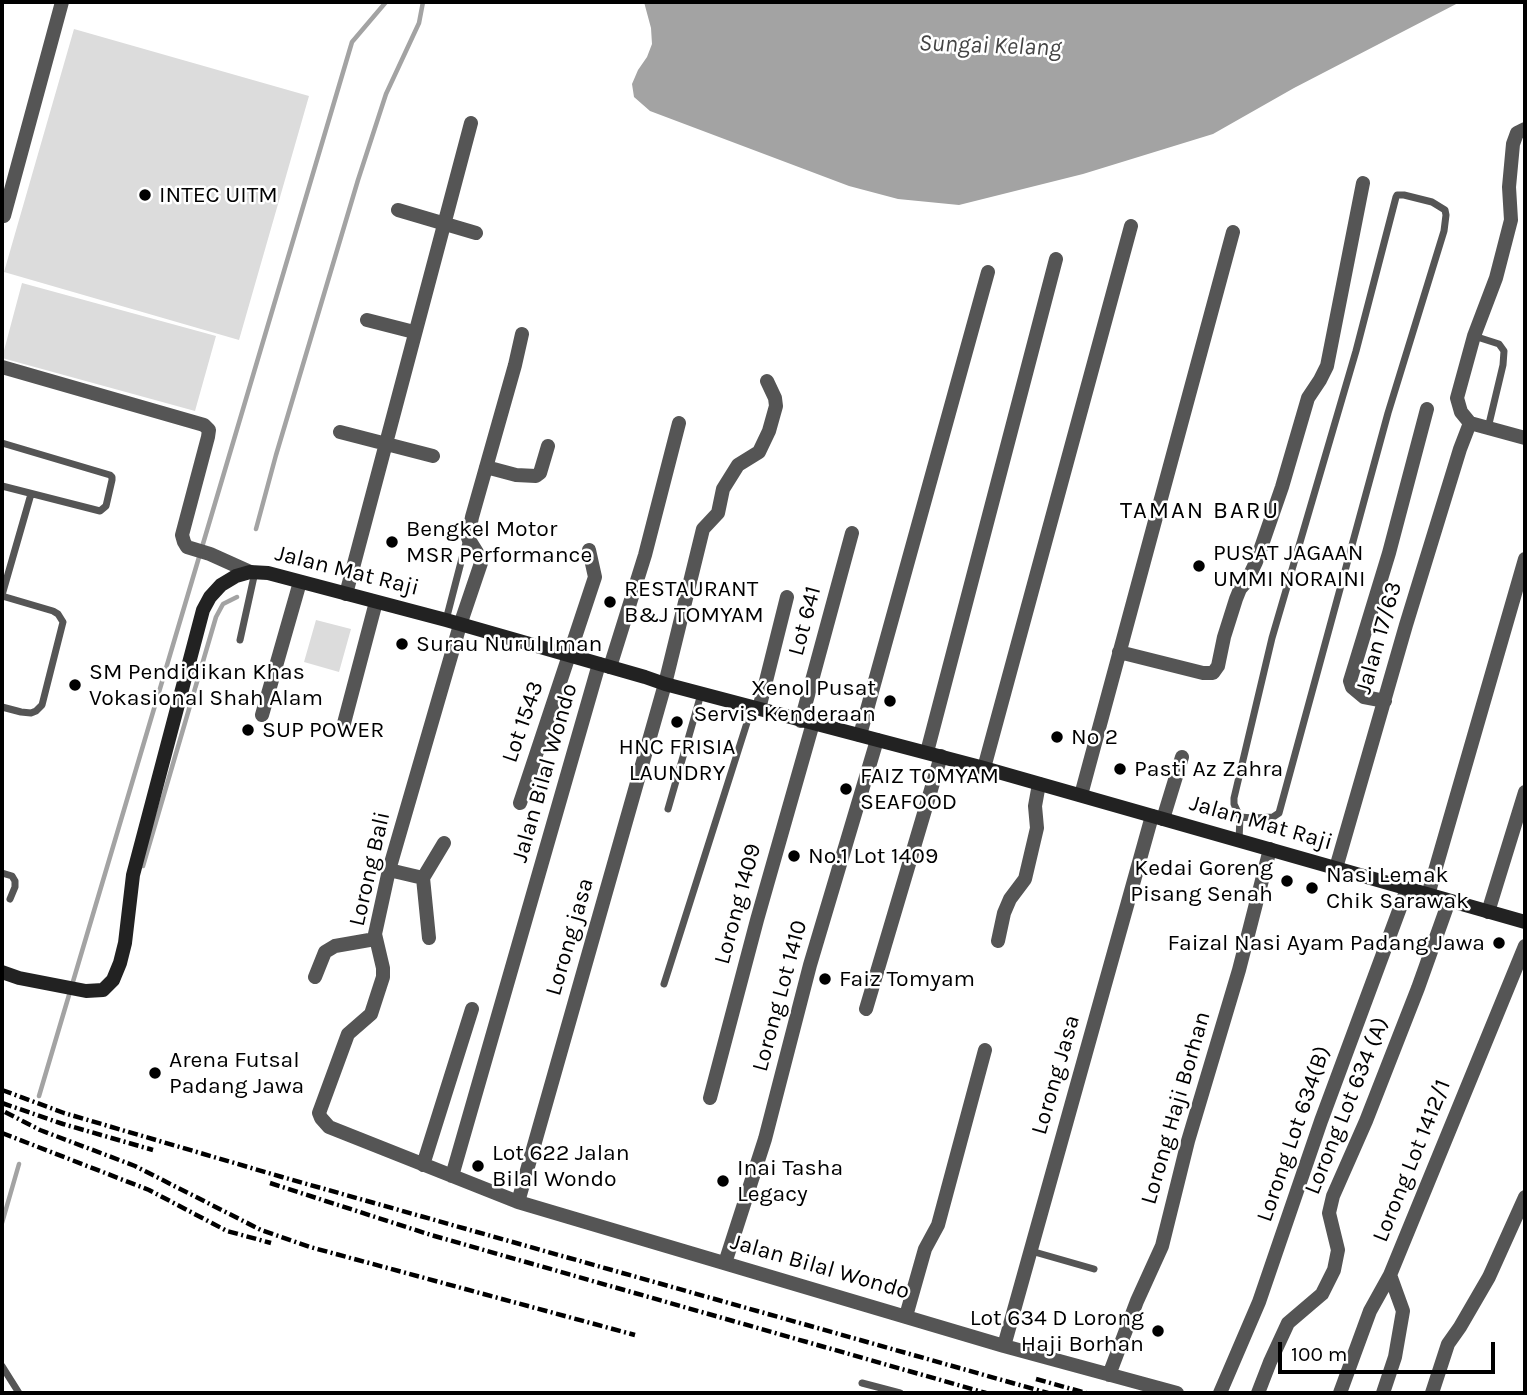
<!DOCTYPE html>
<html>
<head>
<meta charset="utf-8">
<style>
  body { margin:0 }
  #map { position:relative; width:1527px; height:1395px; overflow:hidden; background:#fff; font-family:Karla,sans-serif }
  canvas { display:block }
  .frame { position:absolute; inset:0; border:4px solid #000; pointer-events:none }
  .scale { position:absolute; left:1278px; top:1342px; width:217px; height:32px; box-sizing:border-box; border:4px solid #000; border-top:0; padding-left:9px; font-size:21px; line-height:24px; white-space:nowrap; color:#000; -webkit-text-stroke:5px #fff; paint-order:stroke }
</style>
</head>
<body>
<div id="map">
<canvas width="1527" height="1395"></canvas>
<div class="frame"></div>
<div class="scale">100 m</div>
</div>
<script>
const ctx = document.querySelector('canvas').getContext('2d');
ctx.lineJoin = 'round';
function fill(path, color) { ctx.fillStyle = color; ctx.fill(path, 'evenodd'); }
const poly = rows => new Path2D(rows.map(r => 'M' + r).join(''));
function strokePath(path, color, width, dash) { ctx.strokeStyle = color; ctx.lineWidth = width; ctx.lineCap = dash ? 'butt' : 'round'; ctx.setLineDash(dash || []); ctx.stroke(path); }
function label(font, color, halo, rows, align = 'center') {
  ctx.font = font + ' Karla,sans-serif'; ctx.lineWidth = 5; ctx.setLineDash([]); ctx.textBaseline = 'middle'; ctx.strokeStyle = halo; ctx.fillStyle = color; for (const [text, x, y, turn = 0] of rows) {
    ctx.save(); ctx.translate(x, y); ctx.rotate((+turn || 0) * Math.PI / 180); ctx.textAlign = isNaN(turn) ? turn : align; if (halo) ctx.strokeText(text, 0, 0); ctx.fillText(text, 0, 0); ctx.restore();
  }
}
fill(poly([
  [74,29,309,96,239,340,4,272],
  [22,283,216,336,195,411,2,358],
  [316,620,351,629,339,672,304,662]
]), '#dcdcdc');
fill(poly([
  [644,2,1460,2,1294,88,1213,134,1083,174,959,205,898,199,849,186,650,111,634,97,632,84,638,70,647,57,652,44,651,28]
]), '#a3a3a3');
strokePath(poly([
  [256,529,276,455,358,180,386,94,419,23,423,2],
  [143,866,216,617,223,604,237,597],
  [39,1096,352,42,386,2],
  [2,1223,19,1164]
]), '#a3a3a3', 4.5);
strokePath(poly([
  [1474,336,1499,344,1504,351,1503,365,1488,428],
  [2,443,110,475,112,477,112,480,106,506,100,511,2,486],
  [2,595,31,494],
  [2,596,53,611,58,614,63,622,42,705,36,711,31,713,21,712,2,707],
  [446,620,467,539],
  [240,640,255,572],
  [668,809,701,694],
  [1239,840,1240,817,1234,804,1234,798,1272,638,1356,351,1396,197,1397,195,1404,195,1432,202,1445,210,1446,215,1444,231,1388,413,1279,813,1273,817,1253,818,1240,817],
  [2,873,12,876,15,881,15,887,10,899],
  [664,984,752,707],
  [1031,1251,1094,1269],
  [2,1366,19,1393],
  [862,1383,900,1393]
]), '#555', 7);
strokePath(poly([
  [398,210,476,233],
  [4,216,62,2],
  [367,320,414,332],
  [522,334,515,365,472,517,468,538,481,559,481,563,460,625,389,870,375,934,383,968,383,977,371,1014,348,1034,319,1113,321,1118,329,1127,518,1202,1004,1346,1177,1393],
  [2,367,204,425,209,430,208,437,182,535,184,542,187,547,210,554,250,572],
  [1470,423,1461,412,1457,398,1474,336,1496,278,1511,220,1509,187,1513,144,1517,133,1525,129],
  [1470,423,1525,438],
  [340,432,433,456],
  [486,467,516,475,536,476,540,473,548,446],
  [346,594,471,123],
  [1119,652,1203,673,1213,673,1218,666,1224,637,1236,599,1240,589,1247,581,1256,562,1282,487,1308,398,1320,380,1327,366,1363,183],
  [610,667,645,555,679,423],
  [1385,701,1364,697,1352,687,1350,681,1389,553,1427,409],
  [759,709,787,597],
  [262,715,300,582],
  [801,721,852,533],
  [343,727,376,602],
  [860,735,988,272],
  [927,752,1056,259],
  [984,768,1131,226],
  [1081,795,1233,232],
  [520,803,595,577,589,550],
  [1163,819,1182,757],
  [1336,868,1406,625,1460,449,1470,423],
  [389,870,423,878,429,938],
  [423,878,444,843],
  [1428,895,1525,559],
  [1488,912,1525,792],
  [998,941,1004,913,1010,899,1025,879,1037,828,1035,806,1039,784],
  [315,977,325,952,335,946,375,939],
  [866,1009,941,756],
  [710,1098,757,920,813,723],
  [423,1165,472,1009],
  [452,1176,599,664],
  [518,1202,665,684,703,529,718,513,723,489,738,465,759,452,769,431,776,406,775,398,767,381],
  [725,1263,765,1139,810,965,877,740],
  [906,1316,925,1249,938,1225,985,1050],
  [1004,1346,1152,816],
  [1109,1375,1137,1301,1162,1246,1188,1141,1239,970,1270,849],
  [1220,1393,1259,1302,1321,1121,1407,889],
  [1258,1393,1270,1362,1288,1323,1322,1294,1334,1270,1338,1250,1329,1213,1333,1196,1366,1121,1418,988,1449,901],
  [1340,1393,1370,1311,1390,1275,1525,946],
  [1383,1393,1395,1357,1403,1311,1390,1275],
  [1432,1393,1448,1344,1460,1327,1489,1277,1525,1197]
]), '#555', 14);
strokePath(poly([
  [2,972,19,978,86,991,103,990,113,980,120,963,125,943,133,875,203,610,210,597,221,585,236,576,250,572,268,573,446,620,645,677,665,684,984,768,1525,922]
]), '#222', 14);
strokePath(poly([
  [2,1090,64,1113,282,1177,1048,1393],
  [2,1103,63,1124,153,1150],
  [5,1112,40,1130,135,1166,261,1230,310,1247,635,1335],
  [2,1133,149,1190,227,1231,271,1243],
  [270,1183,431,1235,986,1393],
  [1036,1379,1086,1393]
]), '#000', 4.5, [10, 3.5, 2, 3.5]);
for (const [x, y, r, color] of [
  [145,195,7,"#000"],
  [392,542,7,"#000"],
  [1199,566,7,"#000"],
  [610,602,7,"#000"],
  [402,644,7,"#000"],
  [75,685,7,"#000"],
  [890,701,7,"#000"],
  [677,722,7,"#000"],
  [248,730,7,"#000"],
  [1057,737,7,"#000"],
  [1120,769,7,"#000"],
  [846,789,7,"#000"],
  [794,856,7,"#000"],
  [1287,881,7,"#000"],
  [1312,888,7,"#000"],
  [1499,943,7,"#000"],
  [825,979,7,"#000"],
  [155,1073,7,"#000"],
  [478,1166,7,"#000"],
  [723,1181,7,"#000"],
  [1158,1331,7,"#000"]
]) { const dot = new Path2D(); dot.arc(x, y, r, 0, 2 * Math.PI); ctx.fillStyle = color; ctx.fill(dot); strokePath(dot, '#fff', 2.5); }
label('23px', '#000', '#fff', [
  ["INTEC UITM",159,195],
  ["Bengkel Motor",406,529],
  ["MSR Performance",406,555],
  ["PUSAT JAGAAN",1213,553],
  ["UMMI NORAINI",1213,579],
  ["RESTAURANT",624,589],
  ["B&J TOMYAM",624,615],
  ["Surau Nurul Iman",416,644],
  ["SM Pendidikan Khas",89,672],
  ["Vokasional Shah Alam",89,698],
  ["Xenol Pusat",876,688,"right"],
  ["Servis Kenderaan",876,714,"right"],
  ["SUP POWER",262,730],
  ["No 2",1071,737],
  ["HNC FRISIA",677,747,"center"],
  ["LAUNDRY",677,773,"center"],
  ["Pasti Az Zahra",1134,769],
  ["FAIZ TOMYAM",860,776],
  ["SEAFOOD",860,802],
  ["No.1 Lot 1409",808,856],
  ["Kedai Goreng",1273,868,"right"],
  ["Pisang Senah",1273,894,"right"],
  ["Nasi Lemak",1326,875],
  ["Chik Sarawak",1326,901],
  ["Faizal Nasi Ayam Padang Jawa",1485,943,"right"],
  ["Faiz Tomyam",839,979],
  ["Arena Futsal",169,1060],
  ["Padang Jawa",169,1086],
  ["Lot 622 Jalan",492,1153],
  ["Bilal Wondo",492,1179],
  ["Inai Tasha",737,1168],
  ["Legacy",737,1194],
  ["Lot 634 D Lorong",1144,1318,"right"],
  ["Haji Borhan",1144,1344,"right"]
], 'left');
label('23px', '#000', '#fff', [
  ["Jalan Mat Raji",347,571,14],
  ["Lot 641",805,621,-75],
  ["Jalan 17/63",1379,638,-74],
  ["Lot 1543",523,722,-71],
  ["Jalan Bilal Wondo",545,773,-74],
  ["Jalan Mat Raji",1261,823,16],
  ["Lorong Bali",370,869,-77],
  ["Lorong 1409",738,904,-75],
  ["Lorong jasa",570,937,-74],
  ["Lorong Lot 1410",780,996,-75],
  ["Lorong Jasa",1056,1075,-74],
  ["Lorong Lot 634 (A)",1347,1106,-68],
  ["Lorong Haji Borhan",1176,1108,-74],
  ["Lorong Lot 634(B)",1294,1134,-71],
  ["Lorong Lot 1412/1",1412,1161,-68],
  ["Jalan Bilal Wondo",820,1267,16]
]);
label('italic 24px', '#444', '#fff', [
  ["Sungai Kelang",990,46,2]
]);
ctx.letterSpacing = '2px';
label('24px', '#000', '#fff', [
  ["TAMAN BARU",1200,511]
]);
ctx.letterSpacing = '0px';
</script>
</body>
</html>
